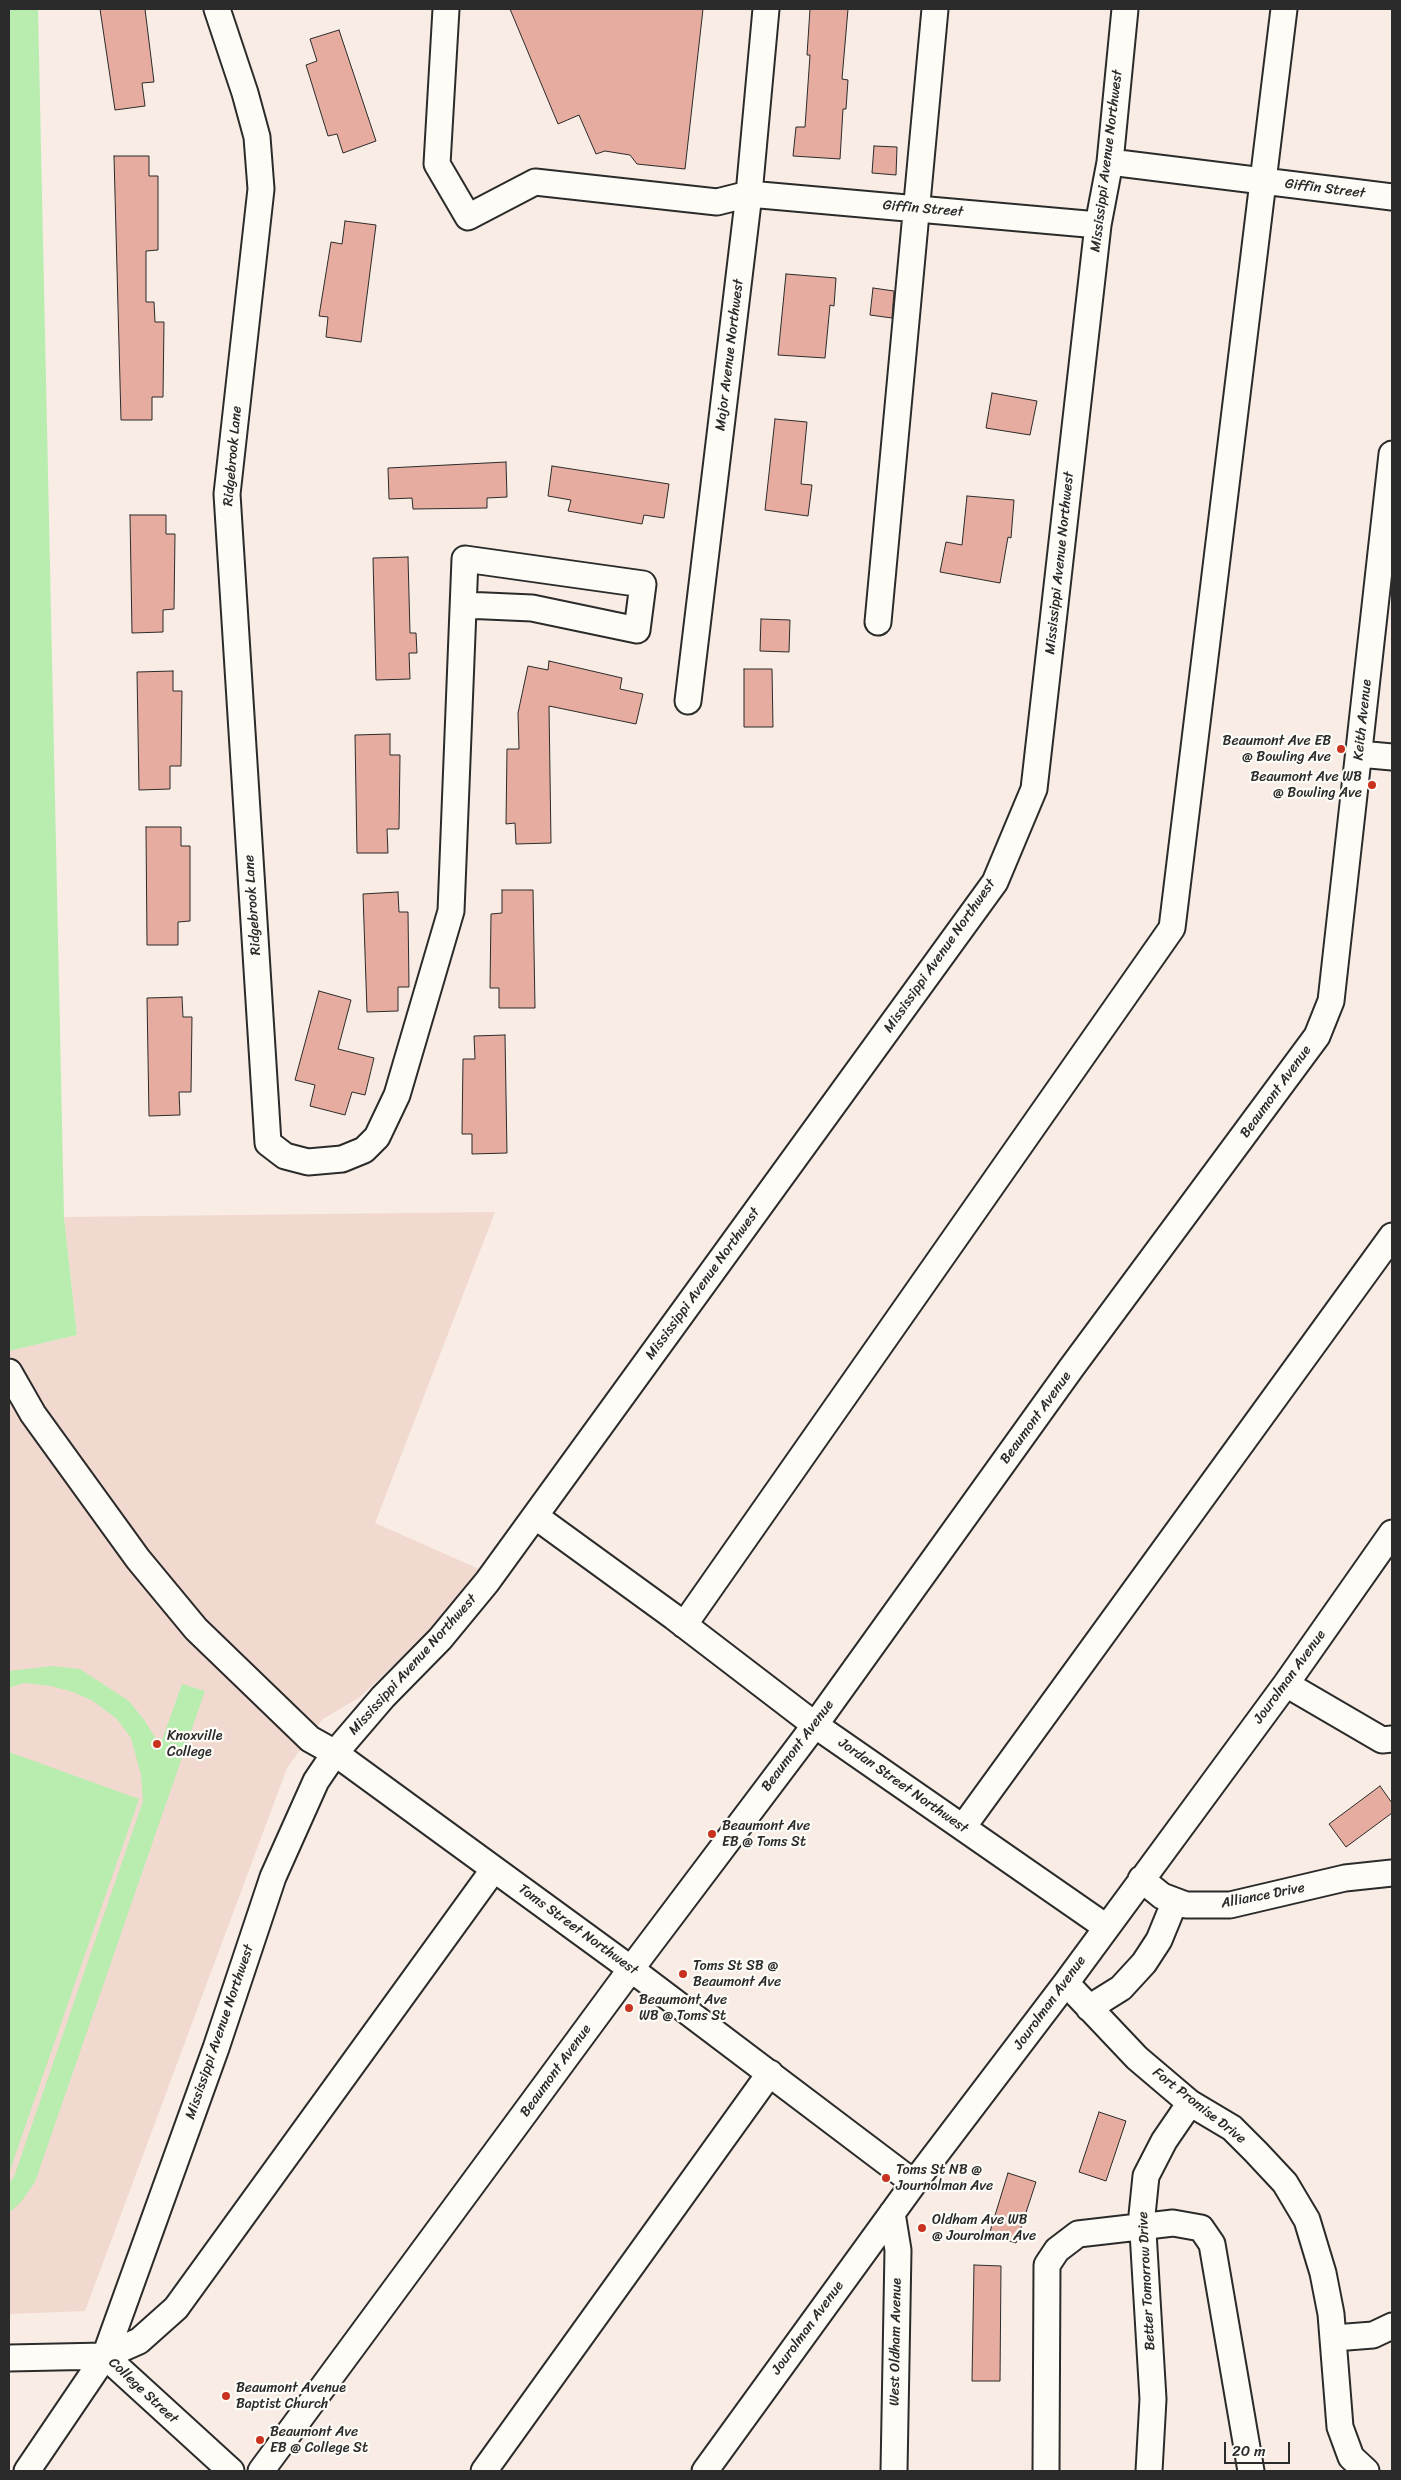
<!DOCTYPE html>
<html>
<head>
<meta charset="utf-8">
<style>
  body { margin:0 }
  #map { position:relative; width:1401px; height:2480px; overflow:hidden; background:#f8ece5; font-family:Sriracha,sans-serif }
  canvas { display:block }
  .frame { position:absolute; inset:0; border:10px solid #2b2b2b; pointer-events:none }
  .scale { position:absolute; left:1224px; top:2442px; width:66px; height:22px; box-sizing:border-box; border:2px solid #2b2b2b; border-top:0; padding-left:6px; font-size:15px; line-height:18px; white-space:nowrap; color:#2b2b2b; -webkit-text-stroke:4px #fdfcf7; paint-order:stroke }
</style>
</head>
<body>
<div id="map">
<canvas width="1401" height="2480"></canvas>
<div class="frame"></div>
<div class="scale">20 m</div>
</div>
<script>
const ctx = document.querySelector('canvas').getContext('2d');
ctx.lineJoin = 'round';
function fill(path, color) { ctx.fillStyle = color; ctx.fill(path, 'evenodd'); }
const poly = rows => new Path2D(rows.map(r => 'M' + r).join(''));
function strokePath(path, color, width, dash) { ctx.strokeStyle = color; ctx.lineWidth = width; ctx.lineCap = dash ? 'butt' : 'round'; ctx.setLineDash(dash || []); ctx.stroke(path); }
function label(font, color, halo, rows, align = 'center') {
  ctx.font = font + ' Sriracha,sans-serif'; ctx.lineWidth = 4.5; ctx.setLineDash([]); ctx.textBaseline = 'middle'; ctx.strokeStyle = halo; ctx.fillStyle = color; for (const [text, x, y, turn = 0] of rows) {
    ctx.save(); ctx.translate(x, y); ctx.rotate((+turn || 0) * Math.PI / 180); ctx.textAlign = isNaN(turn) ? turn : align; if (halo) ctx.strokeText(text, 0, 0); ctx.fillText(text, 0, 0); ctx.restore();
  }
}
fill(poly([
  [495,1212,375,1523,479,1569,431,1629,360,1697,323,1719,287,1768,85,2311,9,2314,9,1351,77,1335,64,1217]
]), '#f2d9d0');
fill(poly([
  [9,9,38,9,64,1217,77,1335,9,1351],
  [52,1666,80,1669,129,1701,145,1721,160,1746,182,1684,205,1691,35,2182,21,2202,9,2213,9,2183,14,2177,143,1801,141,1775,131,1738,117,1719,93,1701,73,1692,51,1686,24,1683,9,1688,9,1671],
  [9,1752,139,1799,9,2173]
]), '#b8edaf');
const building = poly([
  [100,9,145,9,154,82,142,83,145,106,115,110,100,9],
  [510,9,703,9,685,169,637,164,630,155,605,151,596,154,579,115,558,124,510,9],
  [810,9,848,9,842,79,848,80,846,109,843,109,840,159,793,156,796,127,805,127,810,55,807,55,810,9],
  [339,30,376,141,343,153,337,134,328,136,306,65,317,61,310,39,339,30],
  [874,146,897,147,896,175,872,173,874,146],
  [114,156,149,156,149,176,158,176,158,250,146,251,146,302,154,302,155,322,164,322,163,397,152,397,152,420,121,420,114,156],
  [345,221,376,225,361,342,326,337,328,317,319,316,331,242,342,244,345,221],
  [786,274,836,278,834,306,830,305,825,358,778,355,786,274],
  [873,288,894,291,892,318,870,315,873,288],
  [992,393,1037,401,1030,435,986,428,992,393],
  [775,419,807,422,801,484,812,485,808,516,765,510,775,419],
  [506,462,507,497,487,498,487,508,413,509,412,498,389,499,388,468,506,462],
  [552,466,669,484,664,518,644,515,642,524,568,511,571,500,548,496,552,466],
  [967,496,1014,500,1011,538,1008,537,1000,583,940,572,946,542,962,545,967,496],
  [130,515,166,515,166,534,175,534,174,609,163,610,163,632,132,633,130,515],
  [408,557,410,633,416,633,417,653,409,653,410,679,376,680,373,558,408,557],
  [761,619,790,620,789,652,760,651,761,619],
  [549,661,622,678,620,689,643,694,636,724,549,706,551,843,516,844,515,823,506,824,507,749,519,749,518,713,528,666,548,670,549,661],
  [744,669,772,669,773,727,744,727,744,669],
  [173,671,173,691,182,691,181,766,170,766,170,789,139,790,137,672,173,671],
  [390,734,390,755,400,755,399,829,387,829,388,853,357,853,355,735,390,734],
  [146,827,181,827,181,846,190,846,190,921,178,922,178,945,147,945,146,827],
  [502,890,533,890,535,1008,499,1008,499,988,490,988,491,914,502,913,502,890],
  [398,892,399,912,408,912,409,987,398,987,398,1011,367,1012,363,894,398,892],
  [319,991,351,1000,338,1049,374,1058,365,1095,352,1092,345,1115,310,1106,315,1085,295,1080,319,991],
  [182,997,183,1017,192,1017,191,1092,179,1092,180,1115,149,1116,147,998,182,997],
  [505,1035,507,1153,472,1154,472,1134,462,1134,463,1059,475,1059,474,1036,505,1035],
  [1380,1786,1392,1803,1392,1813,1346,1847,1329,1824,1380,1786],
  [1099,2112,1126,2121,1106,2181,1079,2172,1099,2112],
  [1008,2173,1036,2182,1016,2243,989,2235,1008,2173],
  [974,2265,1001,2266,1000,2381,972,2381,974,2265]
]);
fill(building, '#e5ac9f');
strokePath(building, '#2b2b2b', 1);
const minor = poly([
  [217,9,245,93,257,137,261,189,227,494,268,1143,285,1156,308,1162,342,1159,364,1150,377,1137,397,1095,451,911,465,559,643,584,637,630,532,608,464,605],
  [446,9,437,164,468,217,535,182,717,202,749,194,1098,225],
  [1110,162,1392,197],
  [878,622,935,9],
  [688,701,749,194,766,9],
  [1359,754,1392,757],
  [9,1372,33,1414,138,1559,196,1629,310,1739,335,1753,631,1969,914,2183],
  [535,1516,674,1617,815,1725,1106,1927],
  [684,1625,1172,928,1284,9],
  [1286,1684,1382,1740,1392,1739],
  [963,1827,1392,1236],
  [1141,1879,1162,1896,1186,1905,1230,1905,1345,1878,1392,1873],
  [1066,1983,1137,2058,1190,2103,1232,2128,1256,2152,1285,2183,1307,2220,1323,2273,1331,2314,1340,2427,1351,2457,1366,2471],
  [1089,2008,1121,1988,1144,1963,1159,1940,1175,1901],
  [892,2213,898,2250,894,2471],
  [1334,2338,1373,2335,1392,2326],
  [105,2356,139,2341,176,2308,494,1869],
  [9,2358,105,2356,231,2471],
  [27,2471,105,2356,216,2048,273,1877,316,1781,335,1753,383,1697,440,1639,487,1582,995,882,1034,789,1098,225,1110,162,1125,9],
  [261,2471,631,1969,815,1725,1072,1367,1317,1036,1331,1001,1392,454],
  [484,2471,770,2073],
  [705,2471,914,2183,1066,1983,1286,1684,1392,1533],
  [1046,2471,1047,2265,1057,2250,1078,2234,1173,2223,1201,2228,1212,2244,1251,2471],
  [1149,2471,1153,2399,1142,2215,1146,2176,1164,2141,1190,2103]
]);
strokePath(minor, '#2b2b2b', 29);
strokePath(minor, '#fdfcf7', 25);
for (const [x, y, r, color] of [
  [1341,749,5,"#c8321e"],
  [1372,785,5,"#c8321e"],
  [157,1744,5,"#c8321e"],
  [712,1834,5,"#c8321e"],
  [683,1974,5,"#c8321e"],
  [629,2008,5,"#c8321e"],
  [886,2178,5,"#c8321e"],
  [922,2228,5,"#c8321e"],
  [226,2396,5,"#c8321e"],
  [260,2440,5,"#c8321e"]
]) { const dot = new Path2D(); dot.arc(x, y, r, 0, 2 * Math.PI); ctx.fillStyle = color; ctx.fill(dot); strokePath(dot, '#fdfcf7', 2); }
label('14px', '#2b2b2b', '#fdfcf7', [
  ["Mississippi Avenue Northwest",1107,161,-83],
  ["Giffin Street",1325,189,7],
  ["Giffin Street",923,209,5],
  ["Major Avenue Northwest",730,355,-83],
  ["Ridgebrook Lane",233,456,-85],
  ["Mississippi Avenue Northwest",1060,563,-84],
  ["Keith Avenue",1363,720,-84],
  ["Ridgebrook Lane",253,905,-94],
  ["Mississippi Avenue Northwest",940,956,-55],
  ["Beaumont Avenue",1276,1092,-54],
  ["Mississippi Avenue Northwest",703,1284,-54],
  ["Beaumont Avenue",1036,1418,-54],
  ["Mississippi Avenue Northwest",413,1665,-48],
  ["Jourolman Avenue",1290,1677,-54],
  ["Beaumont Avenue",798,1746,-53],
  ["Jordan Street Northwest",903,1786,35],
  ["Alliance Drive",1263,1896,-11],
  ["Toms Street Northwest",578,1930,36],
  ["Jourolman Avenue",1050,2003,-54],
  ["Mississippi Avenue Northwest",220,2032,-71],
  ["Beaumont Avenue",556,2071,-54],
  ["Fort Promise Drive",1199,2106,38],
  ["Better Tomorrow Drive",1147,2281,-93],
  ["Jourolman Avenue",808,2328,-54],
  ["West Oldham Avenue",896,2342,-89],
  ["College Street",143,2391,43]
]);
label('14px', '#2b2b2b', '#fdfcf7', [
  ["Beaumont Ave EB",1331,741,"right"],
  ["@ Bowling Ave",1331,757,"right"],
  ["Beaumont Ave WB",1362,777,"right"],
  ["@ Bowling Ave",1362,793,"right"],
  ["Knoxville",167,1736],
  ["College",167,1752],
  ["Beaumont Ave",722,1826],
  ["EB @ Toms St",722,1842],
  ["Toms St SB @",693,1966],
  ["Beaumont Ave",693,1982],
  ["Beaumont Ave",639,2000],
  ["WB @ Toms St",639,2016],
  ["Toms St NB @",896,2170],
  ["Journolman Ave",896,2186],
  ["Oldham Ave WB",932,2220],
  ["@ Jourolman Ave",932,2236],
  ["Beaumont Avenue",236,2388],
  ["Baptist Church",236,2404],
  ["Beaumont Ave",270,2432],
  ["EB @ College St",270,2448]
], 'left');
</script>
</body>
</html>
